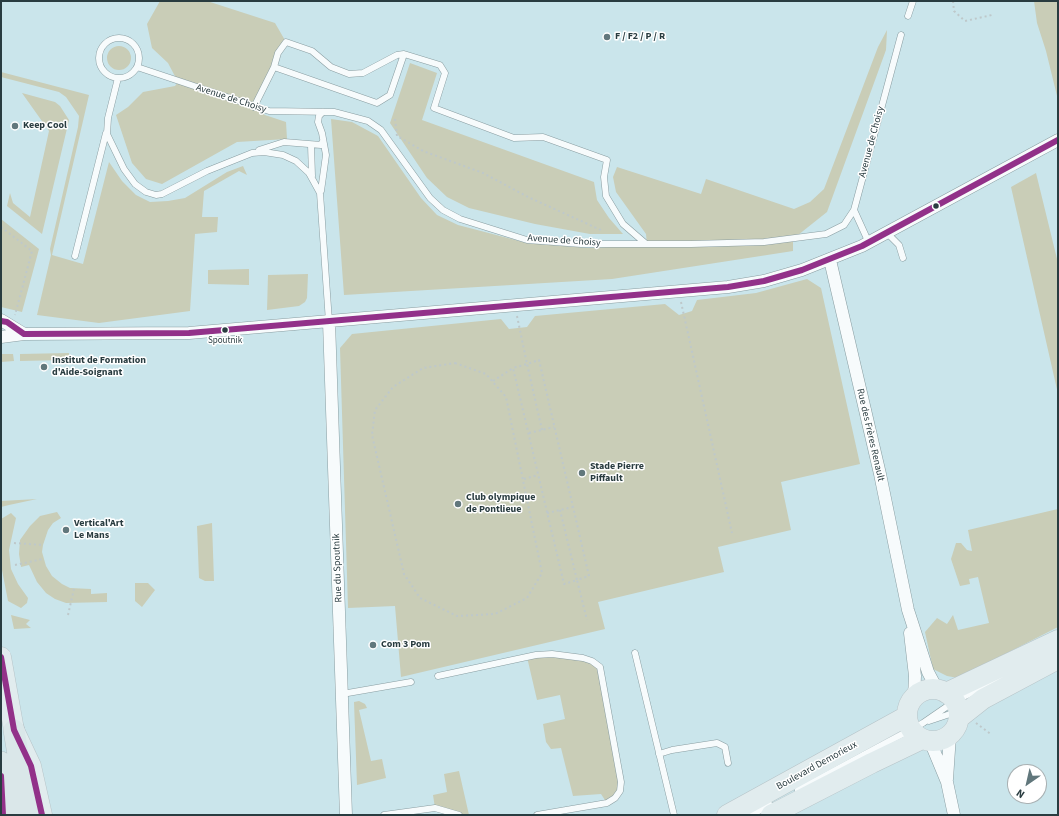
<!DOCTYPE html>
<html>
<head>
<meta charset="utf-8">
<style>
  body { margin:0 }
  #map { position:relative; width:1059px; height:816px; overflow:hidden; background:#cae5eb; font-family:"Source Sans 3",sans-serif }
  canvas { display:block }
  .frame { position:absolute; inset:0; border:2px solid #293c40; pointer-events:none }
  .north { position:absolute; left:1007px; top:764px; width:40px; height:40px; box-sizing:border-box; background:#fff; border:1px solid #a9b1b3; border-radius:50%; rotate:214deg; font-size:11px; font-weight:700; line-height:16px; text-align:center; color:#293c40 }
  .north::after { content:''; display:block; margin:auto; width:14px; height:18px; background:#61777c; clip-path:polygon(50% 0,100% 100%,50% 72%,0 100%) }
</style>
</head>
<body>
<div id="map">
<canvas width="1059" height="816"></canvas>
<div class="frame"></div>
<div class="north">N</div>
</div>
<script>
const ctx = document.querySelector('canvas').getContext('2d');
ctx.lineJoin = 'round';
function fill(path, color) { ctx.fillStyle = color; ctx.fill(path, 'evenodd'); }
const poly = rows => new Path2D(rows.map(r => 'M' + r).join(''));
function strokePath(path, color, width, dash) { ctx.strokeStyle = color; ctx.lineWidth = width; ctx.lineCap = dash ? 'butt' : 'round'; ctx.setLineDash(dash || []); ctx.stroke(path); }
function label(font, color, halo, rows, align = 'center') {
  ctx.font = font + ' "Source Sans 3",sans-serif'; ctx.lineWidth = 3; ctx.setLineDash([]); ctx.textBaseline = 'middle'; ctx.strokeStyle = halo; ctx.fillStyle = color; for (const [text, x, y, turn = 0] of rows) {
    ctx.save(); ctx.translate(x, y); ctx.rotate((+turn || 0) * Math.PI / 180); ctx.textAlign = isNaN(turn) ? turn : align; if (halo) ctx.strokeText(text, 0, 0); ctx.fillText(text, 0, 0); ctx.restore();
  }
}
fill(poly([
  [160,1,207,1,275,23,286,42,254,107,265,115,286,122,287,139,237,142,162,184,146,179,132,163,116,115,128,107,143,92,175,86,178,82,168,63,152,48,147,24],
  [1034,1,1058,1,1058,100,1046,51,1037,23],
  [887,30,886,50,827,212,793,239,793,251,612,279,344,295,331,119,352,122,378,136,421,198,437,215,458,225,527,243,589,248,647,245,646,234,616,192,613,177,617,167,701,194,706,179,794,209,810,202,824,189,878,47],
  '107 58a12 12 0 1 1 24 0a12 12 0 1 1-24 0Z',
  [410,63,437,73,422,120,594,182,597,200,609,218,623,234,590,234,535,224,469,208,447,197,427,178,390,123],
  [1,72,89,95,52,255,83,264,109,162,122,181,136,195,150,202,168,201,185,198,227,172,243,166,247,175,239,171,204,191,202,217,218,217,217,232,195,234,190,311,99,323,37,315,51,255,50,249,78,127,79,116,66,97,59,92,1,77],
  [22,93,55,102,60,106,69,120,42,234,7,206,10,193,13,203,30,217,49,131],
  [1036,173,1058,263,1058,394,1011,187],
  [1,219,39,249,22,312,1,307],
  [249,269,249,285,208,284,208,270],
  [308,274,307,298,305,302,299,306,267,310,268,275],
  [807,279,821,288,860,464,781,482,791,530,718,547,724,572,598,602,605,629,401,677,395,606,348,608,340,348,352,334,501,319,509,329,527,327,535,316,665,304,679,315,692,311,697,300,756,293],
  [69,353,69,356,66,356,67,360,20,361,20,354],
  [1,354,13,354,14,361,1,362],
  [37,499,9,505,1,507,1,501],
  [1058,509,1058,627,958,678,947,676,933,669,925,632,937,618,947,624,953,615,958,630,989,623,978,577,969,579,970,584,960,586,951,559,956,543,961,543,967,550,972,551,968,530],
  [57,512,61,518,53,523,48,530,43,545,42,552,46,566,52,576,62,584,70,588,91,589,91,594,107,593,107,602,66,603,55,599,46,593,37,582,29,565,21,567,19,554,20,540,30,526,40,516],
  [11,513,16,518,9,550,11,569,18,584,28,598,27,603,21,608,8,601,1,565,1,519],
  [212,523,214,581,205,581,199,578,197,526],
  [135,583,148,583,155,590,142,607,135,601],
  [11,615,30,620,26,624,31,628,14,629],
  [536,655,583,658,600,667,620,791,607,803,601,794,573,796,561,748,551,749,546,742,543,724,565,719,560,695,537,700,527,657],
  [359,701,365,704,367,708,359,710,371,761,382,759,386,778,357,785,354,702],
  [459,771,469,815,459,815,435,808,433,795,447,792,444,774]
]), '#c9cdb7');
const service = poly([
  [908,16,913,1],
  '99 58a20 20 0 1 1 40 0a20 20 0 1 1-40 0Z',
  [404,54,390,95,377,103,274,67,278,53,286,42,312,51,331,67,349,74,363,73,397,55,404,54,440,65,445,73,434,108,514,138,543,137,607,160,604,177,606,196,623,224,645,243],
  [137,67,269,111,334,112,368,121,381,130,430,198,443,210,460,219,527,240,581,244,691,244,764,242,826,234,844,225,854,210,901,35],
  [118,78,108,118,107,134,124,169,135,184,146,192,156,195,162,194,207,171,252,153,264,152,283,155,296,161,309,173,320,193,329,322],
  [254,107,274,67],
  [311,145,312,176],
  [259,150,284,142,321,145,323,141],
  [321,191,326,155,322,133,318,122,319,116,323,112],
  [854,210,869,243],
  [887,233,899,245,903,258],
  [75,256,106,133],
  [635,653,674,815],
  [438,676,536,655,552,654,583,658,592,661,600,667,621,782,620,791,615,798,607,803,537,815],
  [342,694,411,682],
  [929,721,956,712],
  [659,754,672,750,717,743,725,747,728,763],
  [798,790,923,723,955,701,1007,675],
  [384,815,435,808,459,815],
  [751,815,770,805]
]);
const minor = poly([
  [830,260,880,474,908,610,928,672,938,691],
  [1,320,24,334],
  [329,322,346,815],
  [1,337,24,334,189,333,728,287,764,281,802,270,862,246,1058,140],
  [910,633,915,676,914,698],
  [930,741,947,782,954,815],
  [947,779,950,735]
]);
const primary = poly([
  [1,657,14,730,31,766,42,815],
  '907 715a26 26 0 1 1 52 0a26 26 0 1 1-52 0Z',
  [946,693,1058,640],
  [959,718,983,699,1058,659],
  [727,815,907,716],
  [771,815,872,763,922,739]
]);
const trunk = poly([
  [14,730,28,815],
  [1,762,10,815]
]);
strokePath(service, '#899da1', 7);
strokePath(minor, '#899da1', 13);
strokePath(primary, '#b6c3c7', 21);
strokePath(trunk, '#b6c3c7', 22);
strokePath(poly([
  [953,1,954,11,965,21,992,15],
  [395,119,397,136,423,151,483,173,528,197,601,230],
  [1,227,32,251,15,315],
  [681,302,732,533],
  [517,316,527,364,513,368,564,584,577,580,587,620],
  [455,363,486,374,506,397,542,573,527,598,495,614,457,616,420,598,404,574,372,435,375,410,393,387,423,368,455,363],
  [493,381,513,368],
  [542,430,527,364,539,360,589,576,577,580,560,510],
  [529,433,554,427],
  [524,479,538,475],
  [547,513,573,507],
  [14,543,43,545],
  [15,565,43,559],
  [68,615,74,589],
  [976,723,992,735]
]), '#bec8ca', 2, [2, 3]);
strokePath(service, '#f7fbfc', 6);
strokePath(minor, '#f7fbfc', 12);
strokePath(primary, '#e1ecee', 20);
strokePath(trunk, '#dae7e9', 21);
strokePath(poly([
  [1,321,7,322,24,334,189,333,728,287,764,281,802,270,862,246,1058,140],
  [1,657,14,730,31,766,42,815],
  [1,776,3,815]
]), '#923189', 6);
for (const [x, y, r, color] of [
  [607,37,4,"#61777c"],
  [15,126,4,"#61777c"],
  [936,206,3.5,"#293c40"],
  [225,330,3.5,"#293c40"],
  [44,367,4,"#61777c"],
  [582,473,4,"#61777c"],
  [458,504,4,"#61777c"],
  [66,530,4,"#61777c"],
  [373,645,4,"#61777c"]
]) { const dot = new Path2D(); dot.arc(x, y, r, 0, 2 * Math.PI); ctx.fillStyle = color; ctx.fill(dot); strokePath(dot, '#fff', 1.5); }
label('9px', '#293c40', '#fff', [
  ["Spoutnik",225,341]
]);
label('bold 10px', '#293c40', '#fff', [
  ["F / F2 / P / R",615,37],
  ["Keep Cool",23,126],
  ["Institut de Formation",52,361],
  ["d'Aide-Soignant",52,373],
  ["Stade Pierre",590,467],
  ["Piffault",590,479],
  ["Club olympique",466,498],
  ["de Pontlieue",466,510],
  ["Vertical'Art",74,524],
  ["Le Mans",74,536],
  ["Com 3 Pom",381,645]
], 'left');
label('10px', '#293c40', '#fff', [
  ["Avenue de Choisy",231,99,18],
  ["Avenue de Choisy",872,142,-75],
  ["Avenue de Choisy",564,241,4],
  ["Rue des Frères Renault",870,435,77],
  ["Rue du Spoutnik",338,568,-92],
  ["Boulevard Demorieux",817,766,-29]
]);
</script>
</body>
</html>
